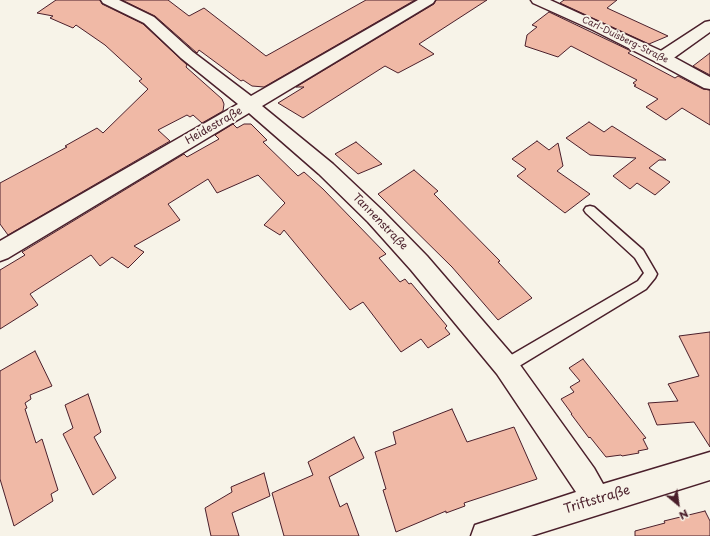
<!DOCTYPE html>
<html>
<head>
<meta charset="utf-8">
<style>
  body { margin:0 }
  #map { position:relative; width:710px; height:536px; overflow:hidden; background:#f7f3e8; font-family:"Playpen Sans",sans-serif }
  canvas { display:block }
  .north { position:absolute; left:658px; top:484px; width:40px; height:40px; -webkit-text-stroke:3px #f7f3e8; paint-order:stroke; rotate:151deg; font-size:11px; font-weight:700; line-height:16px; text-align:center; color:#4a1f2b }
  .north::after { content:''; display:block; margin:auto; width:14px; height:18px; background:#4a1f2b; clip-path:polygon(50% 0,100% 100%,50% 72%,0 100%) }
</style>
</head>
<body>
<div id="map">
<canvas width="710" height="536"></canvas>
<div class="north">N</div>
</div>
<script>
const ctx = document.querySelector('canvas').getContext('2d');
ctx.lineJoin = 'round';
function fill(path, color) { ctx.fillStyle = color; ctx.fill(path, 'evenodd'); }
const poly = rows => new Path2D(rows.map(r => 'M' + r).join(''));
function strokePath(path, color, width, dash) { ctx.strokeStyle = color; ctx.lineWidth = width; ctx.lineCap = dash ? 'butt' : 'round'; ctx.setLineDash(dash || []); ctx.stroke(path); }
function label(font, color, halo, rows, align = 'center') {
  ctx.font = font + ' "Playpen Sans",sans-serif'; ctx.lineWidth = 4; ctx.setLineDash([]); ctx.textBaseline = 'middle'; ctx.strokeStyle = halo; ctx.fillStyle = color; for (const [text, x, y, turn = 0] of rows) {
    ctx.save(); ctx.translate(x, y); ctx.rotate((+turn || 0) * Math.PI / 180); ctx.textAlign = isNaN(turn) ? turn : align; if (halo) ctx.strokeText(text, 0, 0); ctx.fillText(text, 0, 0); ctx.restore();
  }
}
const building = poly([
  [56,0,100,0,102,4,143,24,187,65,186,67,222,99,224,104,223,111,202,123,193,115,190,117,187,115,158,130,170,141,8,235,0,224,0,183,67,147,65,146,97,128,103,133,148,89,139,81,142,79,105,45,76,25,73,28,50,18,53,16,37,13,56,0],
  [122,0,168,0,189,16,204,8,266,56,366,0,415,0,264,87,252,86,243,80,241,81,199,50,197,53,155,16,122,0],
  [436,0,487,0,419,44,434,54,398,73,385,66,303,118,278,103,304,87,296,87,434,4,436,0],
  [564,0,617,0,607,8,668,36,649,44,560,3,564,0],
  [549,12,631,51,628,53,675,78,678,76,703,89,710,90,710,125,682,108,666,120,646,107,658,99,634,86,636,85,633,83,637,80,571,46,558,57,525,46,527,35,537,27,532,25,549,12],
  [710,53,710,75,693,66,710,53],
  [589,122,604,132,612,126,666,160,659,160,649,168,670,182,655,195,637,183,630,189,613,176,636,158,590,155,566,138,589,122],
  [233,124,237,128,244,124,251,124,267,140,263,142,298,176,304,172,323,189,386,254,379,258,400,282,405,279,409,284,411,283,447,326,445,328,450,334,428,348,421,339,401,352,363,302,350,310,284,230,280,235,264,225,285,203,258,175,217,193,208,179,168,204,180,220,134,246,144,252,128,268,112,257,100,266,91,255,30,294,38,305,0,329,0,270,25,255,22,252,184,154,187,157,219,139,215,135,233,124],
  [537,141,549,150,558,143,563,166,557,171,590,194,565,213,517,176,526,169,512,159,537,141],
  [356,142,382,164,358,174,335,154,356,142],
  [414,170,438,191,434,194,500,261,498,262,532,298,498,320,452,267,378,194,414,170],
  [710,332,710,447,694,422,657,425,648,403,678,401,668,384,699,376,679,336,710,332],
  [35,351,52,386,30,395,31,399,25,403,27,408,25,409,36,443,42,439,58,490,51,494,53,501,14,526,0,479,0,371,35,351],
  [583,359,646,438,643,439,648,449,638,451,639,453,622,456,621,455,606,457,590,437,589,438,571,414,572,414,561,399,574,392,570,387,580,381,569,368,583,359],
  [88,394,101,432,94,437,116,478,93,495,63,434,73,428,65,405,88,394],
  [452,409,467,442,514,427,537,479,464,503,465,506,446,513,446,511,396,532,383,490,386,489,375,452,396,444,393,432,452,409],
  [354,437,364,458,329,477,340,507,347,503,359,536,284,536,272,493,313,475,308,462,354,437],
  [264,473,270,496,232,513,239,536,211,536,205,508,232,492,231,487,264,473],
  [705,511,710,521,710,536,635,536,635,531,665,523,664,521,705,511]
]);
fill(building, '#f0b9a6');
strokePath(building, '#4a1f2b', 1);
const service = poly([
  [590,206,594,207,643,250,657,274,655,278,646,289,511,371,506,373,501,371,499,366,501,361,638,281,644,273,635,258,586,213,584,210,586,207,590,206]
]);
const minor = poly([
  [101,0,119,0,154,17,193,52,251,96,418,0,435,0,433,3,262,106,333,164,382,210,427,256,515,358,594,468,603,484,710,452,710,480,531,536,471,536,475,525,576,492,497,374,411,270,368,222,319,174,249,113,8,258,0,261,0,241,238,104,181,58,144,23,103,3,101,0],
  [710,21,710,32,668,62,662,63,656,62,654,58,656,54,705,22,710,21]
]);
const secondary = poly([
  [531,0,550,0,668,54,710,77,710,89,704,88,656,62,593,30,533,3,531,0]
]);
strokePath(service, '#4a1f2b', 3);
strokePath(minor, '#4a1f2b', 3);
strokePath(secondary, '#4a1f2b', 3);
fill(service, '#f7f3e8');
fill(minor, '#f7f3e8');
fill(secondary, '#f7f3e8');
label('9px', '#4a1f2b', '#f7f3e8', [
  ["Carl-Duisberg-Straße",625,40,26]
]);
label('11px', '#4a1f2b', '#f7f3e8', [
  ["Heidestraße",214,126,-30],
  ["Tannenstraße",380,222,46]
]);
label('13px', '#4a1f2b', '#f7f3e8', [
  ["Triftstraße",597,500,-17]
]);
</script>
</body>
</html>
